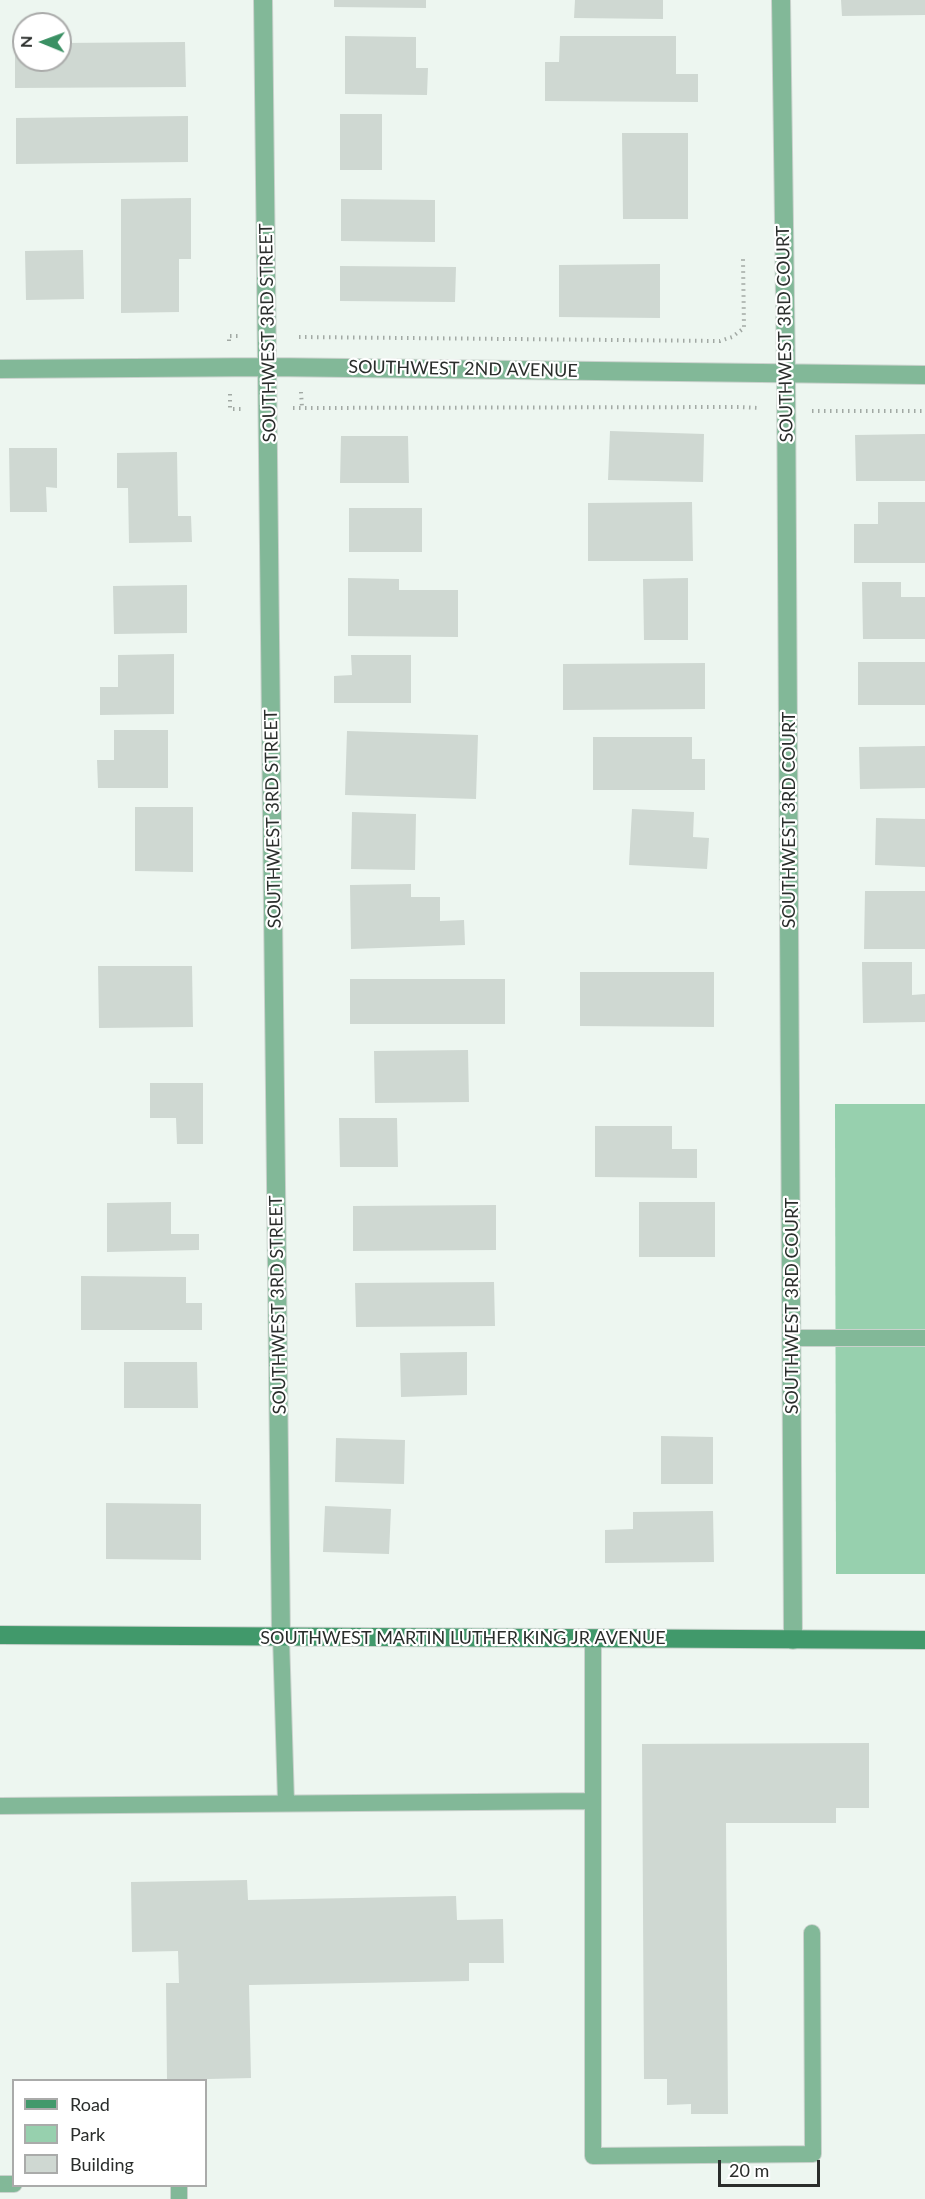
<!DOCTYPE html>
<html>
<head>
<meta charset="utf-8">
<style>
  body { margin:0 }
  #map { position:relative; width:925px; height:2199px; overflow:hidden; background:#edf6f0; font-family:Lato,sans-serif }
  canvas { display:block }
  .legend { position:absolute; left:12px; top:2079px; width:195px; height:108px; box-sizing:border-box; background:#fff; border:2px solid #aaabaa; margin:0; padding:8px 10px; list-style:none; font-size:18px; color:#2a2d2b }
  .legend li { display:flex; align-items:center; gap:12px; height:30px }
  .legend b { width:30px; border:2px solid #aaabaa }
  .north { position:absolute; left:12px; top:12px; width:60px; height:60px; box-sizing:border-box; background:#fff; border:2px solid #aaabaa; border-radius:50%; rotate:271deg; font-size:16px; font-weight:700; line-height:24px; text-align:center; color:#2a2d2b }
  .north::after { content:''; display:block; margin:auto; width:21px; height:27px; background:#3a9063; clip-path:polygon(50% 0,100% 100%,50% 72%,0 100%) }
  .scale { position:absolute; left:718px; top:2160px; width:102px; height:27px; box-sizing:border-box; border:3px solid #2a2d2b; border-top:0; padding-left:8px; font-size:18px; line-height:21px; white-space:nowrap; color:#2a2d2b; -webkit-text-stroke:4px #fff; paint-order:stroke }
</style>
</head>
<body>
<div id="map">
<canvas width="925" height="2199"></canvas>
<ul class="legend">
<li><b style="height:8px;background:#41996b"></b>Road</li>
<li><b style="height:16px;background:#97d0ae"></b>Park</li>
<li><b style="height:16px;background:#cfd8d2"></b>Building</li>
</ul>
<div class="north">N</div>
<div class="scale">20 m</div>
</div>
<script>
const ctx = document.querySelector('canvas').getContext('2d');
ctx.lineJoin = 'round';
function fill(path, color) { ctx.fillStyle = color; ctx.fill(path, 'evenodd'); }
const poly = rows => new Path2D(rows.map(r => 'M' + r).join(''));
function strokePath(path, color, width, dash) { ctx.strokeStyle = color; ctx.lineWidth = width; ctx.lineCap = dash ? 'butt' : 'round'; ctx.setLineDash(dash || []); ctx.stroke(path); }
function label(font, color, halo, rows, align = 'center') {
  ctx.font = font + ' Lato,sans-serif'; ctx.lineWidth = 4.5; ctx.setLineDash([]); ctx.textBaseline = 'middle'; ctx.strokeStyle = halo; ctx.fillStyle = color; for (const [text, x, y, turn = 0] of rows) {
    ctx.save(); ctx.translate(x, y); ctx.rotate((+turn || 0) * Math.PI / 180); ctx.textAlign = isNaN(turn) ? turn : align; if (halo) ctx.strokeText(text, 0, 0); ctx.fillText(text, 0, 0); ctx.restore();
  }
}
fill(poly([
  [835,1104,925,1104,925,1574,836,1574]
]), '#97d0ae');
fill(poly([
  [334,0,426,0,426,8,334,7],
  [575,0,663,0,663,19,574,18],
  [841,0,925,0,925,15,842,16],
  [345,36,416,37,416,68,428,68,427,95,345,94],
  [560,36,676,36,676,74,698,74,698,102,545,101,545,62,559,62],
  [185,42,186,87,15,88,15,44,24,43,24,60,60,60,60,43],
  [340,114,382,114,382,170,340,170],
  [188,116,188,162,16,164,16,118],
  [622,133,688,133,688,219,623,219],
  [191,198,191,259,179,259,179,312,121,313,121,199],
  [341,199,435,200,435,242,341,241],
  [83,250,84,299,26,300,25,251],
  [660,264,660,318,559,317,559,265],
  [340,266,456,267,455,302,340,301],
  [610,431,704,434,703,482,608,480],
  [925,434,925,481,856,481,855,435],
  [341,436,408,436,409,483,340,483],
  [9,448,57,448,57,488,46,487,47,512,10,512],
  [177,452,178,516,191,516,192,542,129,543,128,488,117,488,117,453],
  [692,502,693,561,588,561,588,503],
  [878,502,925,502,925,563,854,563,854,524,878,524],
  [349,508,422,508,422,552,349,552],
  [348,578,399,579,399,590,458,590,458,637,348,636],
  [688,578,688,640,644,640,643,579],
  [862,582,901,582,901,597,925,597,925,639,863,639],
  [187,585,187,633,114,634,113,586],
  [174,654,174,714,100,715,100,687,118,687,118,655],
  [351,655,411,655,411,703,334,703,334,676,352,675],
  [858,662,925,662,925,705,858,705],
  [705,663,705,709,563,710,563,664],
  [114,730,168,730,168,788,98,788,97,760,114,760],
  [347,731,478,735,476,799,345,795],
  [593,737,692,737,692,759,705,759,705,790,593,790],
  [925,746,925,788,860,789,859,747],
  [135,807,193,807,193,872,135,871],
  [632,809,694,812,693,837,709,838,707,869,629,865],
  [352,812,416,814,415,870,351,869],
  [876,818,925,819,925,867,875,865],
  [411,884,411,897,440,897,440,921,464,920,465,945,351,949,350,885],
  [865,891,925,891,925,949,864,949],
  [862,962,912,962,912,995,925,994,925,1022,863,1023],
  [98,966,192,966,193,1027,99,1028],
  [580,972,714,972,714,1027,580,1026],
  [350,979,505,979,505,1024,350,1024],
  [468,1050,469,1102,375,1103,374,1051],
  [150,1083,203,1083,203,1144,177,1144,176,1118,150,1118],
  [339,1118,397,1118,398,1167,340,1167],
  [595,1126,672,1126,672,1149,697,1149,697,1178,595,1177],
  [171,1202,171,1234,199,1234,199,1250,107,1252,107,1203],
  [639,1202,715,1202,715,1257,639,1257],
  [496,1205,496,1250,353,1251,353,1206],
  [81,1276,186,1277,186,1303,202,1303,202,1330,81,1330],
  [494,1282,495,1326,356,1327,355,1283],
  [467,1352,467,1395,401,1397,400,1353],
  [124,1362,197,1362,198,1408,124,1408],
  [661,1436,713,1437,713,1484,661,1484],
  [336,1438,405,1440,404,1484,335,1482],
  [106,1503,201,1504,201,1560,106,1559],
  [325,1506,391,1509,389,1554,323,1552],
  [713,1511,714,1562,605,1563,605,1530,633,1529,633,1512],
  [869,1743,869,1808,836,1808,836,1823,726,1823,728,2114,691,2114,691,2104,667,2105,667,2079,644,2079,642,1744],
  [247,1880,248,1900,456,1896,457,1920,503,1919,504,1963,469,1963,469,1981,249,1985,251,2078,167,2080,166,1983,179,1983,178,1951,132,1952,131,1882]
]), '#cfd8d2');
const lane = poly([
  [792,1338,925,1338],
  [281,1637,286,1802],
  [593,1638,593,2156,813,2154,812,1933],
  [0,1806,593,1801],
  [0,2184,14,2184],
  [179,2199,179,2186]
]);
const street = poly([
  [263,0,281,1637],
  [781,0,786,374,793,1640],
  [0,369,268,367,925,375]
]);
const secondary = poly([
  [0,1635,925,1640]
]);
strokePath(lane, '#cad2cd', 18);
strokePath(street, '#cad2cd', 20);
strokePath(secondary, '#cad2cd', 20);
strokePath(poly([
  [299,337,720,341,732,337,744,328,743,259],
  [229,341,229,336,241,336],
  [301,392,302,408],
  [230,394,230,409,243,409],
  [293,408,739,407,759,408],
  [812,411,925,411]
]), '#a2a9a4', 4, [1.5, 4.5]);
strokePath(lane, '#82b898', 16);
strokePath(street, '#82b898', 18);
strokePath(secondary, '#41996b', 18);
label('18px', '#2a2d2b', '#fff', [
  ["SOUTHWEST 3RD STREET",268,333,-91],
  ["SOUTHWEST 3RD COURT",785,334,-91],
  ["SOUTHWEST 2ND AVENUE",463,369,1],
  ["SOUTHWEST 3RD STREET",273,819,-91],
  ["SOUTHWEST 3RD COURT",789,820,-90],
  ["SOUTHWEST 3RD STREET",278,1305,-91],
  ["SOUTHWEST 3RD COURT",792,1306,-90],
  ["SOUTHWEST MARTIN LUTHER KING JR AVENUE",463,1638]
]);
</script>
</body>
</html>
